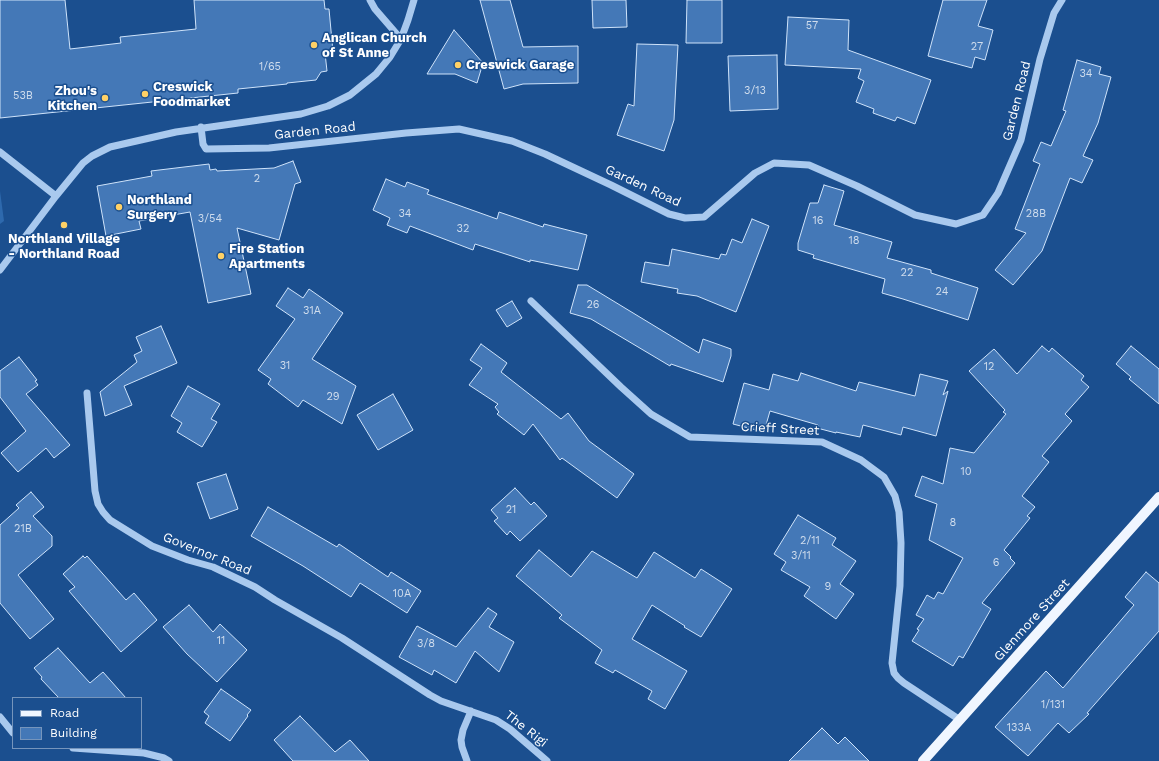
<!DOCTYPE html>
<html>
<head>
<meta charset="utf-8">
<style>
  body { margin:0 }
  #map { position:relative; width:1159px; height:761px; overflow:hidden; background:#1b4f8f; font-family:"Work Sans",sans-serif }
  canvas { display:block }
  .legend { position:absolute; left:12px; top:697px; width:130px; height:52px; box-sizing:border-box; background:#1b4f8f; border:1px solid #7695bc; margin:0; padding:5px 7px; list-style:none; font-size:12px; color:#fff }
  .legend li { display:flex; align-items:center; gap:8px; height:20px }
  .legend b { width:20px; border:1px solid #7695bc }
</style>
</head>
<body>
<div id="map">
<canvas width="1159" height="761"></canvas>
<ul class="legend">
<li><b style="height:5px;background:#f0f6ff"></b>Road</li>
<li><b style="height:11px;background:#4478b7"></b>Building</li>
</ul>
</div>
<script>
const ctx = document.querySelector('canvas').getContext('2d');
ctx.lineJoin = 'round';
function fill(path, color) { ctx.fillStyle = color; ctx.fill(path, 'evenodd'); }
const poly = rows => new Path2D(rows.map(r => 'M' + r).join(''));
function strokePath(path, color, width, dash) { ctx.strokeStyle = color; ctx.lineWidth = width; ctx.lineCap = dash ? 'butt' : 'round'; ctx.setLineDash(dash || []); ctx.stroke(path); }
function label(font, color, halo, rows, align = 'center') {
  ctx.font = font + ' "Work Sans",sans-serif'; ctx.lineWidth = 3; ctx.setLineDash([]); ctx.textBaseline = 'middle'; ctx.strokeStyle = halo; ctx.fillStyle = color; for (const [text, x, y, turn = 0] of rows) {
    ctx.save(); ctx.translate(x, y); ctx.rotate((+turn || 0) * Math.PI / 180); ctx.textAlign = isNaN(turn) ? turn : align; if (halo) ctx.strokeText(text, 0, 0); ctx.fillText(text, 0, 0); ctx.restore();
  }
}
fill(poly([
  [0,191,4,221,0,224]
]), '#2e69ad');
const building = poly([
  [0,0,65,0,70,49,121,43,120,37,196,29,194,0,324,0,325,9,329,9,333,52,325,53,327,71,321,72,316,80,287,83,287,84,238,89,238,93,0,118,0,0],
  [480,0,510,0,523,47,578,46,578,83,523,84,504,89,480,0],
  [592,0,626,0,627,27,593,28,592,0],
  [687,0,722,0,722,43,686,43,687,0],
  [943,0,987,0,978,26,993,30,985,60,975,57,972,68,928,56,943,0],
  [788,17,849,20,848,50,931,80,915,124,897,117,895,121,873,113,874,109,856,102,864,81,858,78,861,69,785,65,788,17],
  [454,30,483,63,477,83,455,74,427,74,454,30],
  [637,44,678,45,674,120,664,151,617,135,628,104,634,106,637,44],
  [777,55,778,109,730,111,728,56,777,55],
  [1077,60,1101,67,1099,74,1111,77,1098,123,1083,156,1093,160,1082,183,1070,178,1042,251,1013,285,995,270,1026,233,1015,229,1040,164,1033,161,1041,142,1051,146,1066,111,1063,110,1077,60],
  [293,161,301,182,295,184,279,240,237,228,251,294,208,303,190,212,139,221,141,229,106,236,97,186,152,176,151,171,209,164,210,170,216,169,217,171,274,168,293,161],
  [386,179,405,187,407,182,429,190,427,194,497,219,499,212,543,227,544,224,587,235,578,270,530,260,530,262,475,244,473,250,410,226,407,233,387,225,390,218,373,210,386,179],
  [824,185,844,191,834,225,892,242,887,258,931,270,931,273,978,288,968,320,903,299,882,293,885,279,813,258,814,255,798,250,798,243,810,203,818,203,824,185],
  [752,219,769,226,736,312,697,296,677,293,678,289,641,282,645,262,669,266,672,249,719,259,721,254,726,255,732,239,742,243,752,219],
  [578,285,587,285,699,353,703,339,731,349,731,356,723,382,671,364,670,366,591,319,570,313,578,285],
  [288,288,303,298,309,289,343,313,312,359,356,386,342,424,303,400,298,407,268,384,271,379,258,370,295,319,276,306,288,288],
  [512,301,522,318,507,327,496,310,512,301],
  [161,326,177,363,124,386,132,405,105,416,100,392,137,362,134,355,142,351,136,337,161,326],
  [481,344,507,363,501,372,561,419,568,413,589,441,634,474,617,498,562,458,560,460,533,424,524,435,497,414,499,412,495,407,498,404,469,385,482,368,470,360,481,344],
  [1042,346,1049,352,1052,348,1084,376,1081,380,1089,387,1065,414,1072,421,1042,456,1049,462,1022,496,1035,507,1027,516,1030,518,1004,550,1011,557,1010,558,1015,563,982,603,991,609,963,658,959,656,953,666,912,641,919,630,917,629,924,619,916,615,927,595,934,599,938,592,943,594,963,558,929,540,937,504,915,496,922,476,943,484,950,448,974,453,1006,414,1003,412,1005,410,969,371,994,349,1017,374,1042,346],
  [1131,346,1159,369,1159,404,1129,379,1131,377,1116,364,1131,346],
  [19,357,37,380,35,381,38,385,26,394,70,445,54,458,46,448,18,472,1,453,26,431,0,397,0,371,19,357],
  [801,373,856,391,859,382,915,396,920,374,948,381,943,395,948,391,936,436,903,427,901,435,863,425,860,437,836,432,836,433,817,428,818,425,770,411,764,432,733,424,744,383,769,390,773,374,798,381,801,373],
  [188,386,220,404,211,419,217,422,202,447,177,432,182,423,171,416,188,386],
  [393,394,413,430,378,450,357,415,393,394],
  [226,474,238,509,210,519,197,483,226,474],
  [515,488,531,505,534,502,547,516,520,541,510,531,507,535,494,521,498,518,491,510,515,488],
  [31,492,44,507,33,516,52,536,52,546,18,575,54,619,30,639,0,603,0,525,19,508,16,505,31,492],
  [268,507,337,547,339,544,388,577,391,572,421,591,407,613,360,583,351,597,303,566,251,536,268,507],
  [798,515,836,538,832,545,856,561,840,584,854,594,836,619,804,596,810,587,781,570,786,562,774,554,798,515],
  [539,550,571,577,592,551,637,578,654,552,695,578,701,569,732,589,701,637,684,627,685,626,652,605,632,639,687,671,665,709,648,699,652,691,615,670,613,673,595,663,602,650,559,618,562,615,516,576,539,550],
  [83,556,85,558,87,556,126,600,134,593,157,620,121,652,69,591,75,587,63,574,83,556],
  [1146,572,1159,583,1159,631,1087,713,1089,714,1069,733,1058,723,1028,756,995,727,1046,671,1063,688,1134,605,1125,597,1146,572],
  [189,605,213,632,220,624,247,650,217,682,187,654,163,627,189,605],
  [488,608,497,614,489,627,514,642,499,672,475,651,456,683,434,670,432,675,399,657,417,626,456,647,488,608],
  [58,648,90,683,103,672,126,698,59,698,41,679,42,677,34,668,58,648],
  [221,689,251,710,247,715,248,716,230,741,205,723,209,716,204,712,221,689],
  [300,716,335,752,350,740,369,761,293,761,274,740,300,716],
  [822,728,838,744,845,737,869,761,789,761,822,728]
]);
fill(building, '#4478b7');
strokePath(building, '#cfe3fa', 1);
strokePath(poly([
  [370,0,375,9,401,39],
  [201,127,203,144,206,149,269,148,406,133,459,129,512,141,545,154,611,185,669,214,685,218,704,217,755,173,774,163,809,165,857,186,915,215,956,224,983,215,998,193,1021,140,1040,59,1054,13,1062,0],
  [0,152,56,196],
  [0,270,56,196,83,163,92,156,110,147,176,132,301,114,328,106,350,95,376,74,390,57,401,39,408,20,414,0],
  [531,301,621,387,651,414,690,437,822,442,861,460,884,477,895,496,899,512,901,543,900,586,892,663,894,673,898,678,904,683,960,720],
  [87,393,95,491,98,504,103,512,110,520,152,546,188,560,213,567,255,587,275,600,342,638,430,695,441,701,496,720,510,729,547,761],
  [0,717,13,733],
  [73,748,144,753,164,758,169,761],
  [467,761,462,747,461,740,463,730,471,711]
]), '#a9c9ee', 7);
strokePath(poly([
  [923,761,1159,497]
]), '#f0f6ff', 10);
for (const [x, y, r, color] of [
  [314,45,4,"#ffd166"],
  [458,65,4,"#ffd166"],
  [145,94,4,"#ffd166"],
  [105,98,4,"#ffd166"],
  [119,207,4,"#ffd166"],
  [64,225,4,"#ffd166"],
  [221,256,4,"#ffd166"]
]) { const dot = new Path2D(); dot.arc(x, y, r, 0, 2 * Math.PI); ctx.fillStyle = color; ctx.fill(dot); strokePath(dot, '#1b4f8f', 1.5); }
label('11px', '#d0dded', null, [
  ["57",812,26],
  ["27",977,47],
  ["1/65",270,67],
  ["34",1086,74],
  ["3/13",755,91],
  ["53B",23,96],
  ["2",257,179],
  ["34",405,214],
  ["28B",1036,214],
  ["3/54",210,219],
  ["16",818,221],
  ["32",463,229],
  ["18",854,241],
  ["22",907,273],
  ["24",942,292],
  ["26",593,305],
  ["31A",312,311],
  ["31",285,366],
  ["12",989,367],
  ["29",333,397],
  ["10",966,472],
  ["21",511,510],
  ["8",953,523],
  ["21B",23,529],
  ["2/11",810,541],
  ["3/11",801,556],
  ["6",996,563],
  ["9",828,587],
  ["10A",402,594],
  ["11",221,641],
  ["3/8",426,644],
  ["1/131",1053,705],
  ["133A",1019,728]
]);
label('bold 13px', '#fff', '#1b4f8f', [
  ["Anglican Church",322,38],
  ["of St Anne",322,53],
  ["Creswick Garage",466,65],
  ["Creswick",153,87],
  ["Foodmarket",153,102],
  ["Zhou's",97,91,"right"],
  ["Kitchen",97,106,"right"],
  ["Northland",127,200],
  ["Surgery",127,215],
  ["Northland Village",64,239,"center"],
  ["- Northland Road",64,254,"center"],
  ["Fire Station",229,249],
  ["Apartments",229,264]
], 'left');
label('13px', '#fff', '#1b4f8f', [
  ["Garden Road",1017,101,-76],
  ["Garden Road",315,131,-6],
  ["Garden Road",643,186,25],
  ["Crieff Street",780,429,3],
  ["Governor Road",207,554,22],
  ["Glenmore Street",1032,620,-48],
  ["The Rigi",526,729,38]
]);
</script>
</body>
</html>
